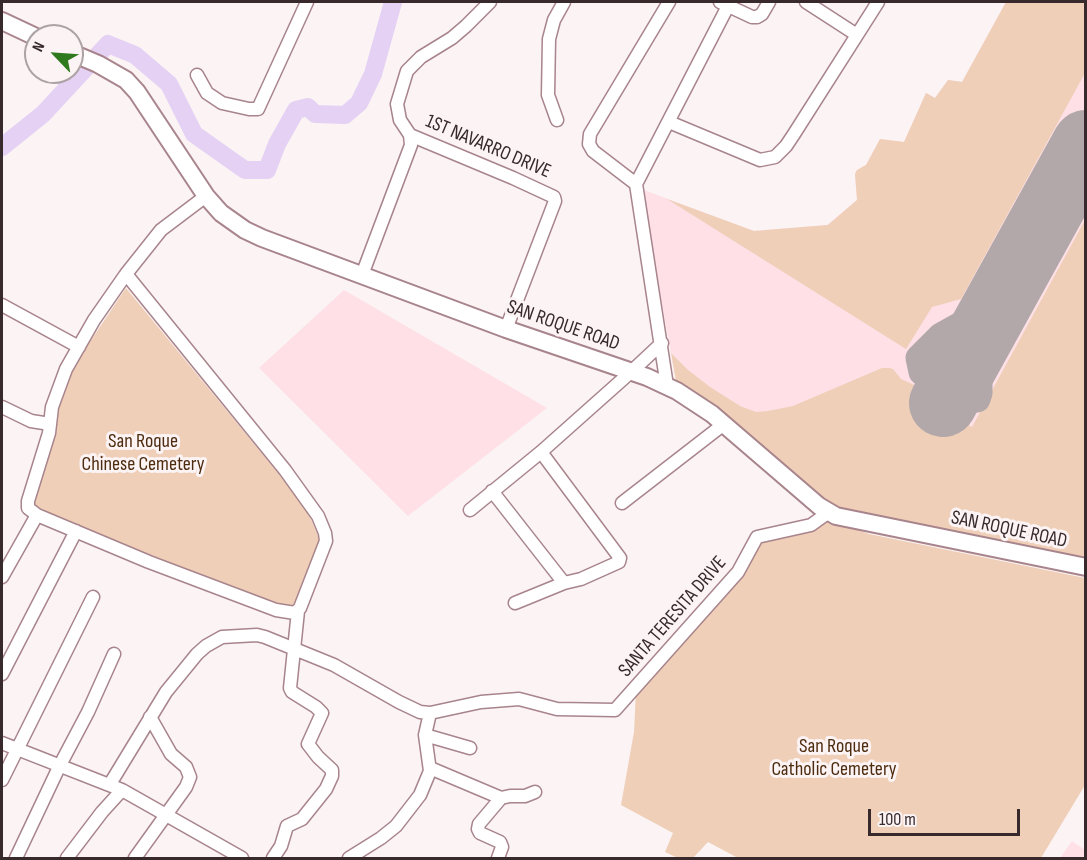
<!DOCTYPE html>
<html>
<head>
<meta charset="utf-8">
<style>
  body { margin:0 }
  #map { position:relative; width:1087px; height:860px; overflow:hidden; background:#fbf3f4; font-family:"Sofia Sans Condensed",sans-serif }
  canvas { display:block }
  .frame { position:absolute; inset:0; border:3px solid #38292c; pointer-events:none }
  .north { position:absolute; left:24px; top:24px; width:60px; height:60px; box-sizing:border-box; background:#fbf3f4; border:2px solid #ada2a4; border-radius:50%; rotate:295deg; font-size:16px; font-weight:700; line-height:24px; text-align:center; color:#38292c }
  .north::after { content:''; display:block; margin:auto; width:21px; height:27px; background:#2f791e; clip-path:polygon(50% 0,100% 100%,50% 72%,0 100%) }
  .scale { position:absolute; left:868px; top:809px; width:152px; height:27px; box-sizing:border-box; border:3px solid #38292c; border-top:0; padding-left:8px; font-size:18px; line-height:21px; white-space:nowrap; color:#38292c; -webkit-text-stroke:4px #fbf3f4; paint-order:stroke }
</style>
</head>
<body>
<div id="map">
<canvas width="1087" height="860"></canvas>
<div class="frame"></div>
<div class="north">N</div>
<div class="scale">100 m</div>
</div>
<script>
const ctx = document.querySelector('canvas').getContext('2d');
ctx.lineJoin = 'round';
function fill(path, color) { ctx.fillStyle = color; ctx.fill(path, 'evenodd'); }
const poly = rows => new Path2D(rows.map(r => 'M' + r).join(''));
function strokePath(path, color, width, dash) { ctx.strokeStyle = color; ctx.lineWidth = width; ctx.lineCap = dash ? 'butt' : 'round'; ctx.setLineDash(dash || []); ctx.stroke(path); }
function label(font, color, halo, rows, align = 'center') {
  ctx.font = font + ' "Sofia Sans Condensed",sans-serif'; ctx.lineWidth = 6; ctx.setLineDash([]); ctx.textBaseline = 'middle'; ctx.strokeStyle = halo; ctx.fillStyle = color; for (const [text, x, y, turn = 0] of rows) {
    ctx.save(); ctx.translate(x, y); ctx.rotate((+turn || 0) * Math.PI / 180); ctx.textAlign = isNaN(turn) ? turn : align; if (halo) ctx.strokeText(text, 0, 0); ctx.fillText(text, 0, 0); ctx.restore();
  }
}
fill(poly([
  [1006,2,1085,2,1085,559,839,507,823,499,719,408,676,381,641,189,754,231,827,225,857,200,855,174,857,170,866,165,880,139,904,142,926,93,935,98,948,80,962,82],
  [344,290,547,408,408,516,259,368],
  [1072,841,1085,850,1085,858,1060,858]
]), '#fee0e6');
fill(poly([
  [1006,2,1085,2,1085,73,961,299,932,307,906,349,667,199,754,231,828,225,857,200,855,174,857,170,866,165,880,139,904,142,926,93,935,98,948,80,962,82],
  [1085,220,1085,559,839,507,823,499,719,408,676,381,671,353,688,370,710,387,740,406,756,412,768,411,793,406,882,368,889,368,893,369,901,379,914,385,910,394,972,427],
  [126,288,305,506,319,538,320,556,292,608,267,601,90,531,58,518,31,503,54,414,69,373],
  [828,519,869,534,1085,578,1085,785,1041,858,738,858,708,842,693,858,678,858,665,852,673,833,621,805,634,732,636,691,749,567,756,544,764,539]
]), '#efcfb8');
strokePath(poly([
  [2,147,43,114,108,44,135,55,169,84,194,134,245,170,267,170,277,144,296,110,308,107,315,114,345,115,359,103,373,74,393,2]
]), '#e4d1f4', 18);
strokePath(poly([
  [971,352,938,376,931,376,922,372,919,358,941,336,959,326,992,314],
  [947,369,949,384,958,395,971,400,977,399,979,393,979,339]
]), '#b2a8aa', 27);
strokePath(poly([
  [943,403,1086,144]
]), '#b2a8aa', 68);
const minor = poly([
  [720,2,752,17,757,17,762,14,769,2],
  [806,2,857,35],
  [197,75,207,93,222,103,249,109,258,109,307,2],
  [557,120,548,95,549,39,554,20,564,2],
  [669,122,760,160,775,157,786,146,794,134,878,2],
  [410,135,513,178,554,197,555,201,506,329],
  [636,184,593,151,589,144,590,134,669,2],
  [126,274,285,470,318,516,325,533,326,541,300,608,295,613,276,610,149,562,37,515,28,508,28,501,49,433,52,407,66,369,94,320,126,274,161,230,206,196],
  [362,275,411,145,410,135,400,120,397,104,407,71,421,57,452,38,466,26,490,2],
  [2,305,79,347],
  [667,386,636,184,728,6],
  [2,407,31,421,50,424],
  [541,452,620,558,619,562,581,579,564,583],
  [492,491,564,583,515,603],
  [622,503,724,424],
  [470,510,541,452,632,371,662,343],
  [2,577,37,515],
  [2,674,76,531],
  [425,735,470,748],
  [2,743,122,790,242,858],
  [430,768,501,798],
  [2,780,93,597],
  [110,784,166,692,197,654,206,646,222,637,257,635,265,637,334,665,399,702,420,712,430,713,481,702,519,699,557,709,615,710,738,572,757,537,811,525,829,512],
  [16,858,60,765,88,712,114,654],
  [67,858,102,812,122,790],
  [135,858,186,787,190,777,186,767,171,754,150,717],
  [273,858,281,846,287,826,302,819,326,789,332,776,332,770,318,757,308,744,322,713,316,707,292,692,290,688,298,611],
  [349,858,381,838,396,826,420,795,430,771,425,735,430,713],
  [498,858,502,847,500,842,480,833,478,829,479,824,501,798,510,796,525,796,535,792]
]);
const secondary = poly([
  [2,21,36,37],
  [72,53,98,64,126,80,137,92,206,196,221,213,245,230,262,238,506,329,647,377,677,391,712,414,819,506,836,516,1086,567]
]);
strokePath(minor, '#a8848c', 15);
strokePath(secondary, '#a8848c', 20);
strokePath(minor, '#fff', 12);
strokePath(secondary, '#fff', 16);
label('20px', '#38292c', '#fbf3f4', [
  ["1ST NAVARRO DRIVE",488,147,23],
  ["SAN ROQUE ROAD",563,326,19],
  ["SAN ROQUE ROAD",1009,530,12],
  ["SANTA TERESITA DRIVE",673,617,-49]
]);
label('20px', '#4d2b0e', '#fbf3f4', [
  ["San Roque",143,442],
  ["Chinese Cemetery",143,465],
  ["San Roque",834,747],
  ["Catholic Cemetery",834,770]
]);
</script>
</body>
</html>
